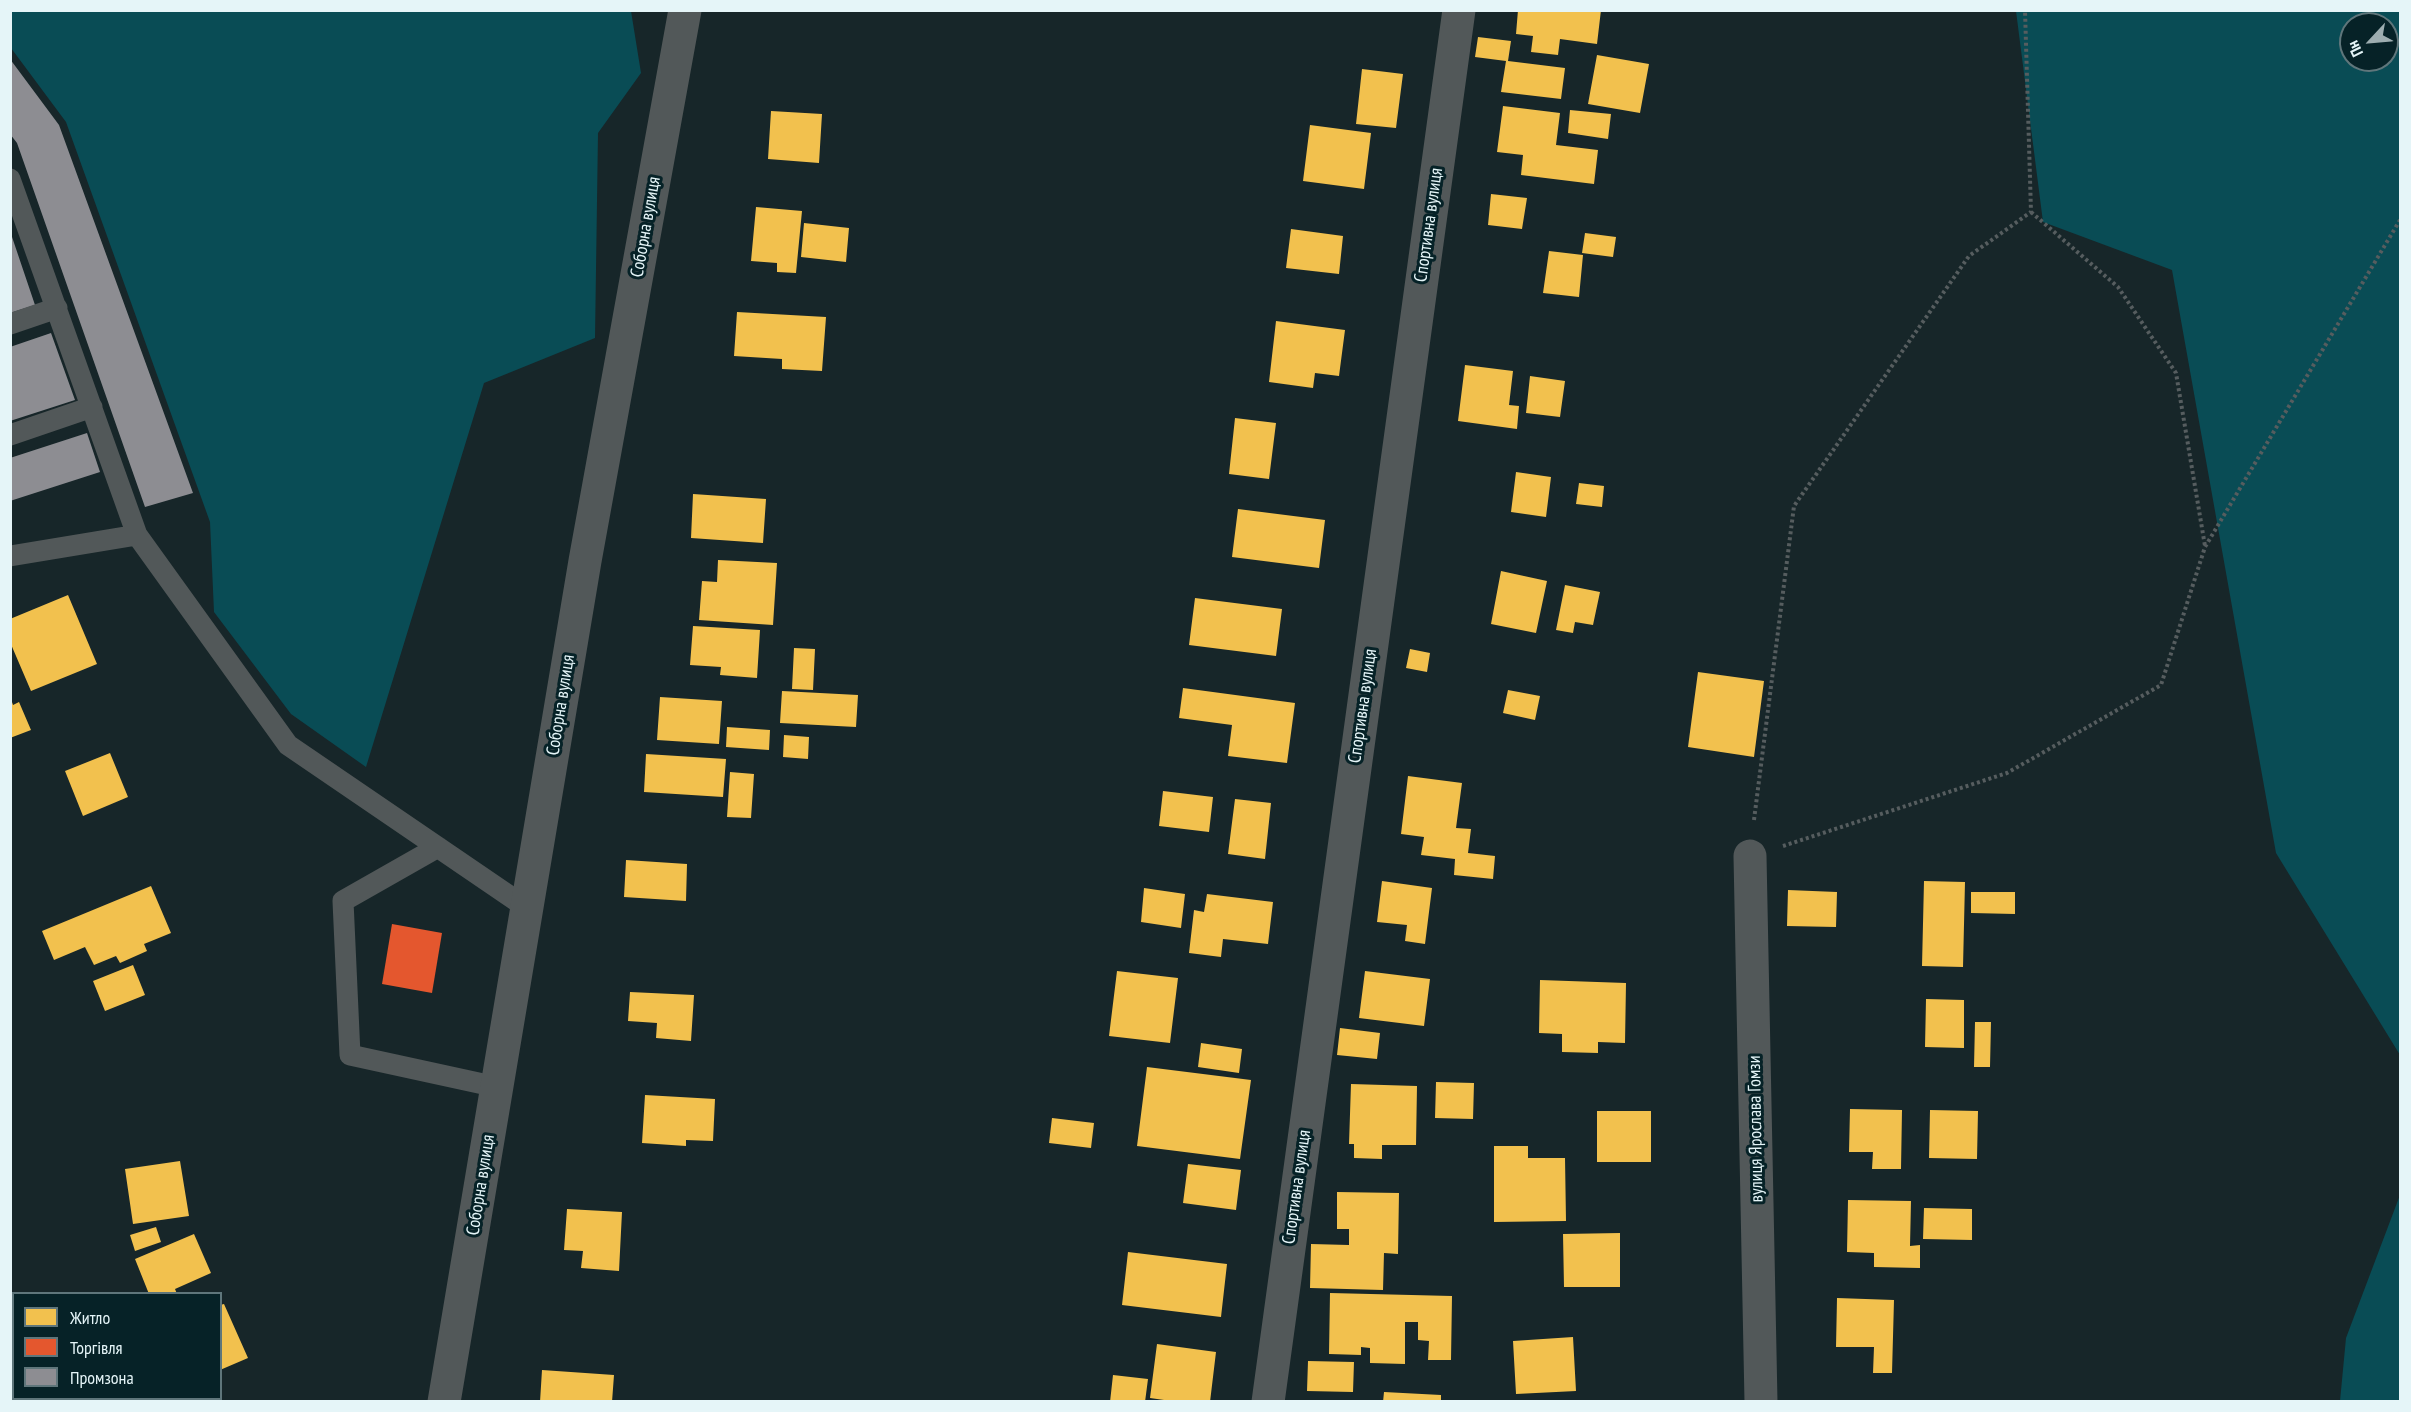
<!DOCTYPE html>
<html>
<head>
<meta charset="utf-8">
<style>
  body { margin:0 }
  #map { position:relative; width:2411px; height:1412px; overflow:hidden; background:#172629; font-family:"PT Sans Narrow",sans-serif }
  canvas { display:block }
  .frame { position:absolute; inset:0; border:12px solid #e5f5f8; pointer-events:none }
  .legend { position:absolute; left:12px; top:1292px; width:210px; height:108px; box-sizing:border-box; background:#062227; border:2px solid #5f767b; margin:0; padding:8px 10px; list-style:none; font-size:18px; color:#e5f5f8 }
  .legend li { display:flex; align-items:center; gap:12px; height:30px }
  .legend b { width:30px; border:2px solid #5f767b }
  .north { position:absolute; left:2339px; top:12px; width:60px; height:60px; box-sizing:border-box; background:#062227; border:2px solid #5f767b; border-radius:50%; rotate:244deg; font-size:16px; font-weight:700; line-height:24px; text-align:center; color:#e5f5f8 }
  .north::after { content:''; display:block; margin:auto; width:21px; height:27px; background:#9dadb0; clip-path:polygon(50% 0,100% 100%,50% 72%,0 100%) }
</style>
</head>
<body>
<div id="map">
<canvas width="2411" height="1412"></canvas>
<div class="frame"></div>
<ul class="legend">
<li><b style="height:16px;background:#f2c14e"></b>Житло</li>
<li><b style="height:16px;background:#e4572e"></b>Торгівля</li>
<li><b style="height:16px;background:#8d8d92"></b>Промзона</li>
</ul>
<div class="north">Пн</div>
</div>
<script>
const ctx = document.querySelector('canvas').getContext('2d');
ctx.lineJoin = 'round';
function fill(path, color) { ctx.fillStyle = color; ctx.fill(path, 'evenodd'); }
const poly = rows => new Path2D(rows.map(r => 'M' + r).join(''));
function strokePath(path, color, width, dash) { ctx.strokeStyle = color; ctx.lineWidth = width; ctx.lineCap = dash ? 'butt' : 'round'; ctx.setLineDash(dash || []); ctx.stroke(path); }
function label(font, color, halo, rows, align = 'center') {
  ctx.font = font + ' "PT Sans Narrow",sans-serif'; ctx.lineWidth = 6; ctx.setLineDash([]); ctx.textBaseline = 'middle'; ctx.strokeStyle = halo; ctx.fillStyle = color; for (const [text, x, y, turn = 0] of rows) {
    ctx.save(); ctx.translate(x, y); ctx.rotate((+turn || 0) * Math.PI / 180); ctx.textAlign = isNaN(turn) ? turn : align; if (halo) ctx.strokeText(text, 0, 0); ctx.fillText(text, 0, 0); ctx.restore();
  }
}
fill(poly([
  [11,10,631,11,641,73,598,133,595,338,484,383,366,767,291,714,214,612,210,522,66,122,11,48],
  [2016,11,2400,11,2400,1055,2276,853,2172,270,2043,222],
  [2351,24,2387,24,2387,60,2351,60],
  [2400,1195,2400,1401,2340,1401,2346,1338]
]), '#094c55');
fill(poly([
  [1518,10,1601,10,1597,44,1560,39,1558,55,1531,52,1533,36,1516,34],
  [1478,37,1511,41,1508,61,1565,68,1561,99,1501,92,1506,61,1475,57],
  [1597,55,1649,64,1640,113,1588,104],
  [1362,69,1403,74,1396,128,1356,124],
  [1503,106,1560,113,1556,145,1598,150,1594,184,1521,175,1523,155,1497,152],
  [1570,110,1611,114,1608,139,1568,133],
  [771,111,822,114,819,163,768,159],
  [1310,125,1371,133,1364,189,1303,181],
  [1491,194,1527,198,1522,229,1488,225],
  [756,207,802,211,796,273,777,272,777,263,751,261],
  [804,223,849,228,846,262,801,257],
  [1291,229,1343,236,1339,274,1286,268],
  [1585,233,1616,237,1613,257,1582,253],
  [1549,251,1583,255,1579,297,1543,293],
  [737,312,826,317,822,371,782,369,782,359,734,356],
  [1276,321,1345,330,1339,376,1315,373,1313,388,1269,382],
  [1465,365,1513,371,1509,405,1519,406,1517,429,1458,421],
  [1530,376,1565,381,1560,417,1526,413],
  [1235,418,1276,423,1269,479,1229,474],
  [1516,472,1551,477,1546,517,1511,512],
  [1579,483,1604,486,1602,507,1576,504],
  [693,494,766,499,763,543,691,538],
  [1238,509,1325,520,1319,568,1232,557],
  [718,560,777,563,773,625,699,620,702,581,717,582],
  [1501,571,1547,581,1536,633,1491,624],
  [1565,585,1600,592,1593,625,1575,622,1573,633,1556,630],
  [68,595,97,664,31,691,10,642,10,619],
  [1195,598,1282,609,1276,656,1189,645],
  [693,626,760,630,757,678,720,675,721,667,690,665],
  [794,648,815,649,813,690,792,689],
  [1410,649,1430,653,1427,672,1406,668],
  [1698,672,1764,681,1754,757,1688,747],
  [1183,688,1295,703,1287,763,1228,756,1232,725,1179,718],
  [1508,690,1540,696,1535,720,1503,713],
  [782,691,858,695,856,727,780,723],
  [660,697,722,701,719,744,657,740],
  [11,699,13,705,19,702,31,730,10,738],
  [727,727,770,730,769,750,726,747],
  [784,735,809,737,808,759,783,757],
  [110,753,128,797,83,816,65,771],
  [646,754,726,759,723,797,644,792],
  [730,772,754,774,751,818,727,817],
  [1408,776,1462,783,1456,828,1471,829,1468,853,1495,856,1493,879,1454,875,1455,859,1421,855,1424,837,1401,834],
  [1163,791,1213,797,1209,832,1159,826],
  [1235,799,1271,803,1265,859,1228,854],
  [626,860,687,864,686,901,624,897],
  [1382,881,1432,888,1425,944,1405,941,1407,925,1377,922],
  [1924,881,1965,882,1963,967,1922,966],
  [151,886,171,933,144,944,147,951,120,963,116,956,94,965,85,947,54,960,42,931],
  [1144,888,1185,894,1181,928,1141,922],
  [1788,890,1837,892,1836,927,1787,926],
  [1971,892,2015,892,2015,914,1971,913],
  [1207,894,1273,902,1268,944,1223,939,1221,957,1189,953,1194,910,1204,912],
  [133,965,145,995,105,1011,93,981],
  [1117,971,1178,978,1170,1043,1109,1036],
  [1365,971,1430,979,1424,1026,1359,1018],
  [1540,980,1626,983,1625,1043,1598,1042,1598,1053,1562,1052,1562,1034,1539,1033],
  [630,992,694,995,691,1041,656,1038,657,1023,628,1021],
  [1926,999,1964,1000,1964,1048,1925,1047],
  [1975,1022,1991,1022,1990,1067,1974,1067],
  [1340,1028,1380,1033,1377,1059,1337,1055],
  [1201,1043,1242,1049,1239,1073,1198,1067],
  [1147,1067,1251,1080,1240,1159,1137,1146],
  [1436,1082,1474,1083,1473,1119,1435,1118],
  [1351,1084,1417,1086,1416,1145,1382,1145,1382,1159,1354,1158,1354,1144,1349,1144],
  [645,1095,715,1099,713,1141,686,1140,686,1146,642,1143],
  [1850,1109,1902,1110,1901,1169,1872,1169,1873,1152,1849,1152],
  [1930,1110,1978,1111,1977,1159,1929,1158],
  [1597,1111,1651,1111,1651,1162,1597,1162],
  [1052,1118,1094,1123,1091,1148,1049,1143],
  [1494,1146,1528,1146,1528,1158,1565,1158,1566,1221,1494,1222],
  [180,1161,189,1216,133,1224,125,1169],
  [1188,1164,1241,1170,1236,1210,1183,1203],
  [1337,1192,1399,1193,1398,1254,1384,1253,1383,1290,1310,1288,1311,1244,1349,1245,1349,1229,1337,1229],
  [1848,1200,1911,1201,1910,1246,1920,1245,1920,1268,1874,1267,1874,1253,1847,1252],
  [1924,1208,1972,1209,1972,1240,1923,1239],
  [567,1209,622,1212,619,1271,581,1268,583,1251,564,1250],
  [156,1227,161,1242,135,1251,130,1235],
  [1620,1233,1620,1287,1564,1287,1563,1234],
  [194,1234,211,1273,175,1289,177,1294,149,1294,135,1259],
  [1128,1252,1227,1264,1221,1317,1122,1305],
  [1330,1293,1452,1296,1451,1360,1428,1360,1429,1341,1418,1340,1418,1322,1405,1322,1405,1364,1370,1363,1370,1348,1361,1347,1361,1355,1329,1354],
  [1837,1298,1894,1300,1892,1373,1873,1373,1874,1347,1836,1347],
  [224,1304,248,1358,220,1370,220,1305],
  [1573,1337,1576,1391,1516,1394,1513,1341],
  [1157,1344,1216,1352,1210,1402,1178,1402,1150,1398],
  [1308,1361,1354,1362,1353,1392,1307,1391],
  [542,1370,614,1375,612,1402,540,1402],
  [1113,1375,1148,1379,1145,1402,1110,1402],
  [1384,1392,1441,1395,1441,1402,1383,1402]
]), '#f2c14e');
fill(poly([
  [392,924,442,933,432,993,382,984]
]), '#e4572e');
fill(poly([
  [10,59,59,125,193,493,145,507,17,143,10,134],
  [10,231,35,305,10,313],
  [51,333,75,400,10,421,10,347],
  [87,433,100,472,10,501,10,458]
]), '#8d8d92');
strokePath(poly([
  [2031,212,2118,287,2176,373,2205,546],
  [1754,820,1794,506,1969,256,2031,212,2025,10],
  [1783,846,2007,773,2161,685,2205,547,2400,220]
]), '#565d5f', 4, [3, 3]);
strokePath(poly([
  [10,179,137,535],
  [10,324,57,308],
  [10,435,92,407],
  [10,556,137,535,288,745,527,908],
  [438,847,343,901,350,1055,497,1087]
]), '#525859', 21);
strokePath(poly([
  [1750,856,1761,1402],
  [444,1402,585,561,685,10],
  [1268,1402,1459,10]
]), '#525859', 33);
label('18px', '#e5f5f8', '#062227', [
  ["Спортивна вулиця",1429,225,-82],
  ["Соборна вулиця",646,227,-80],
  ["Соборна вулиця",561,705,-81],
  ["Спортивна вулиця",1363,706,-82],
  ["вулиця Ярослава Гомзи",1756,1129,-91],
  ["Соборна вулиця",481,1185,-81],
  ["Спортивна вулиця",1297,1187,-82]
]);
</script>
</body>
</html>
